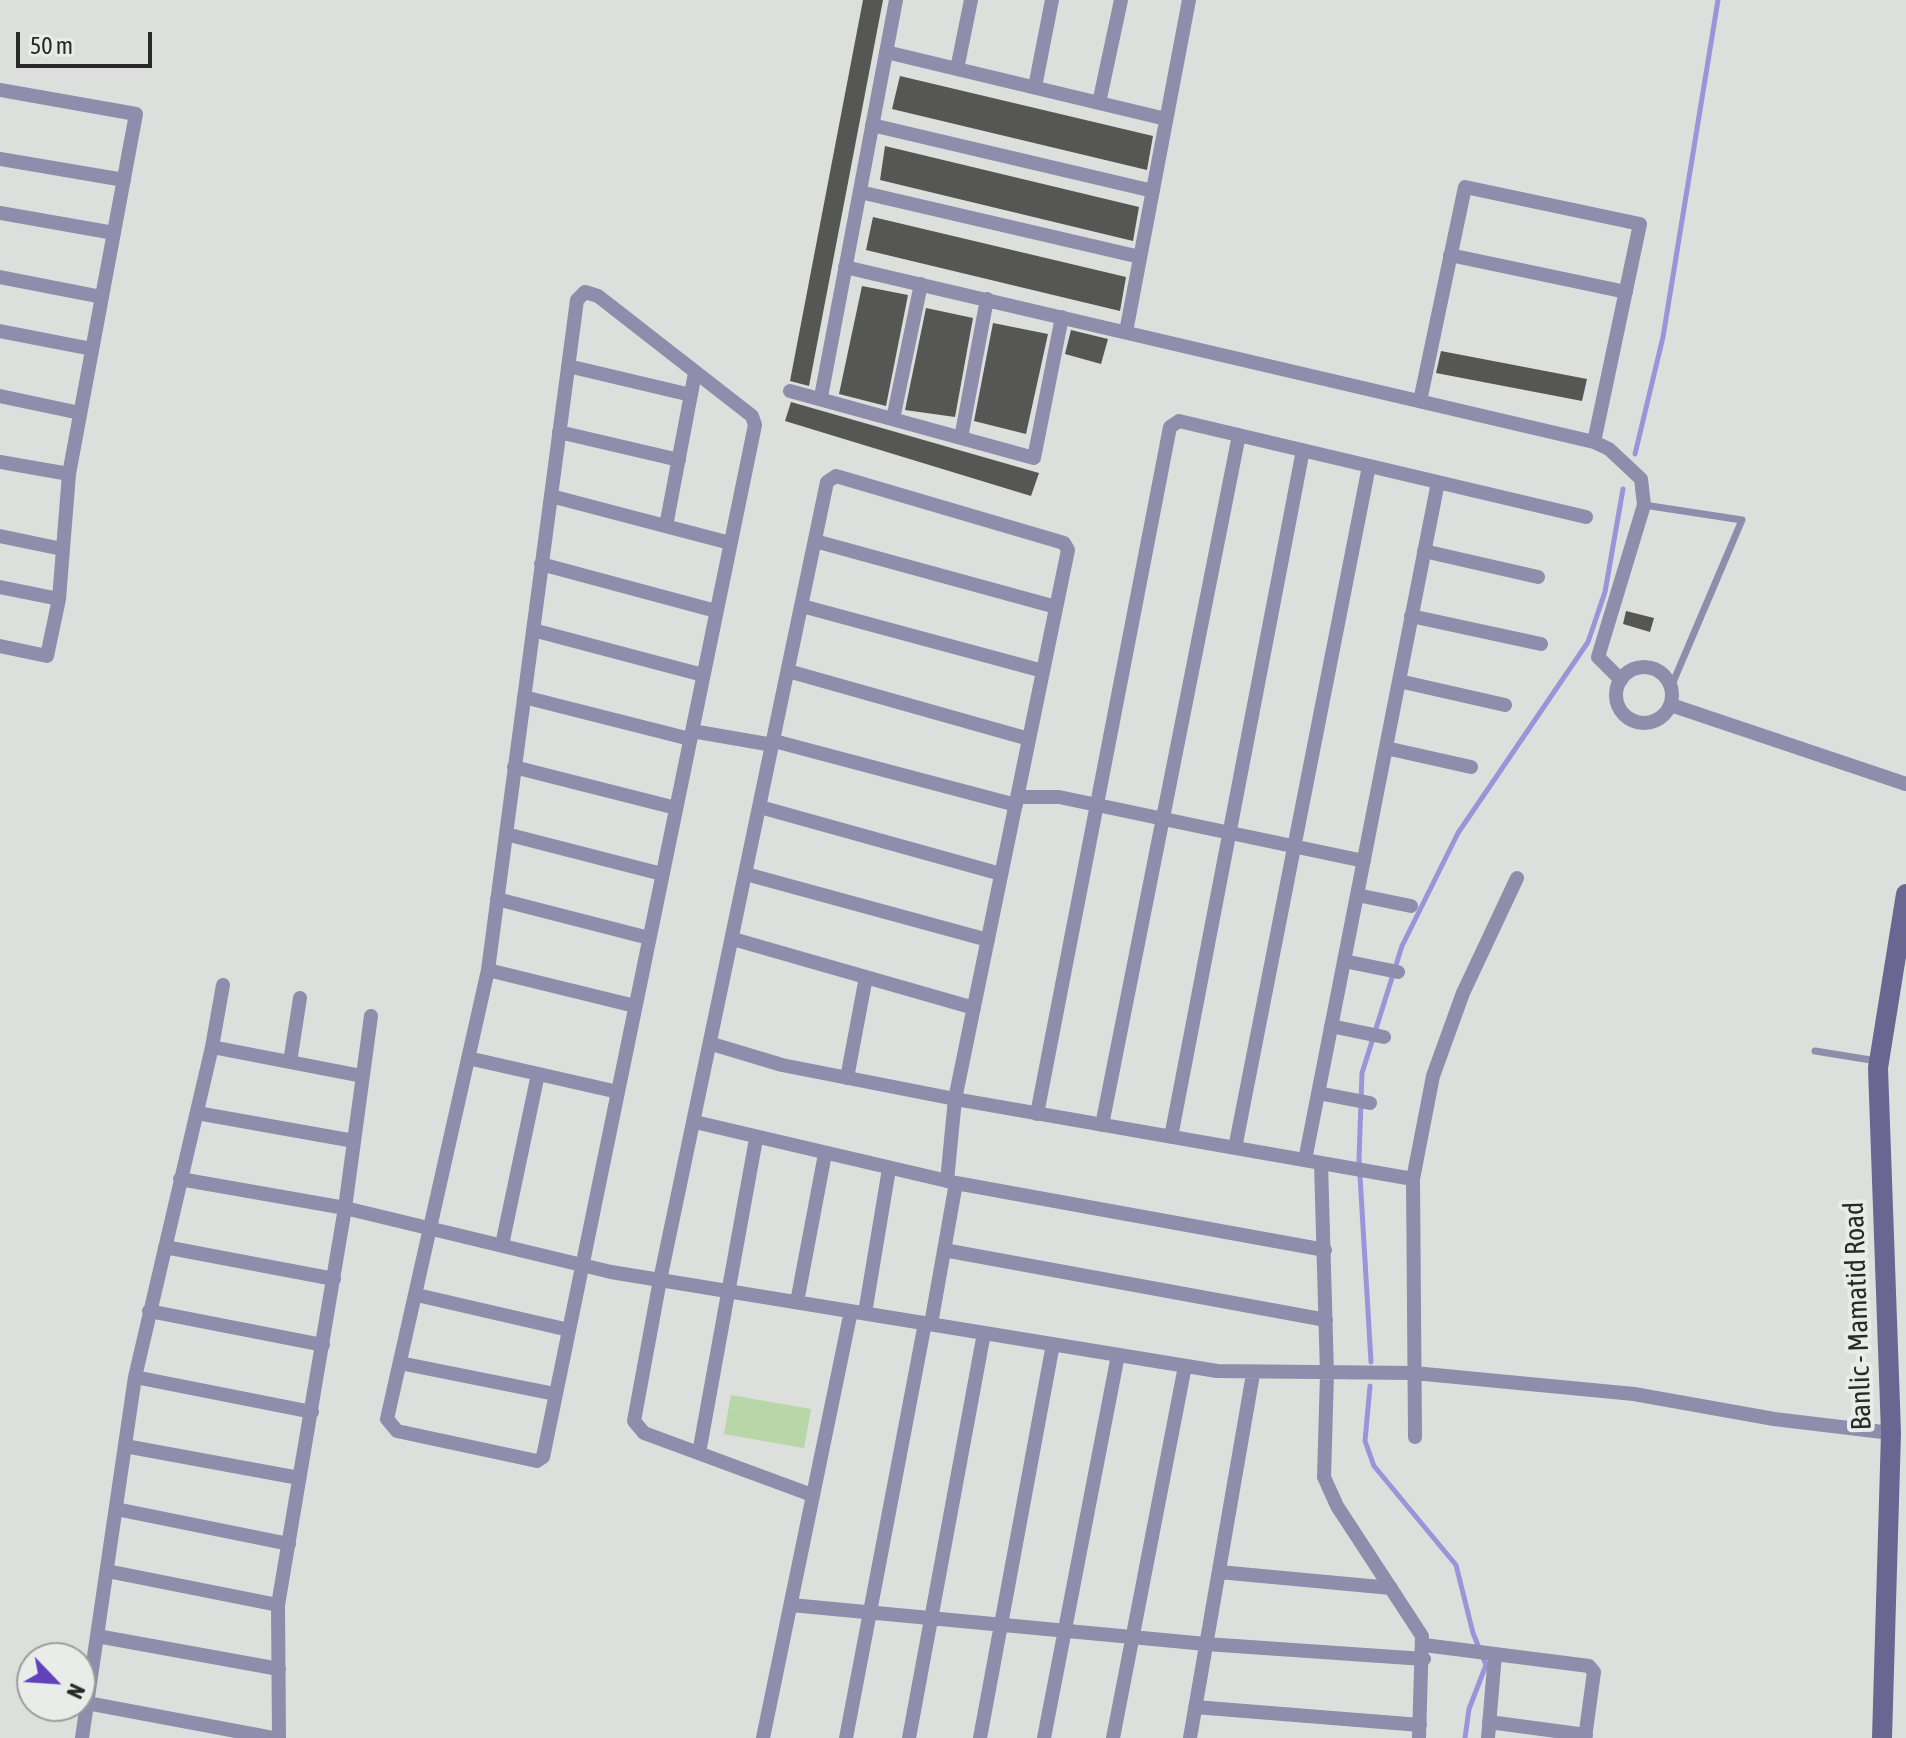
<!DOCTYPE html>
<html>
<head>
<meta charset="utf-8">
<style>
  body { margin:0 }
  #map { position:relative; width:1906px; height:1738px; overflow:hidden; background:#dddfdc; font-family:"Asap Condensed",sans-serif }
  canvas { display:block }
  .north { position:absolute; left:16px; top:1642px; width:80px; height:80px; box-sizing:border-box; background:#eaece9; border:2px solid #9c9e9c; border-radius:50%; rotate:115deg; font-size:22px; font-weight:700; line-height:32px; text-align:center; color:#282928 }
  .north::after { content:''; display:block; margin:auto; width:28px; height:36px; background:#6142ba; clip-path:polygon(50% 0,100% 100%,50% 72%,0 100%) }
  .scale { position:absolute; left:16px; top:32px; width:136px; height:36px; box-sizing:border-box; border:4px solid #282928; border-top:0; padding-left:10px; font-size:24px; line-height:28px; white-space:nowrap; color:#282928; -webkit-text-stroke:6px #eaece9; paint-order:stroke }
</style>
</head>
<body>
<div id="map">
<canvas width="1906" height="1738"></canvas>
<div class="north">N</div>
<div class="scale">50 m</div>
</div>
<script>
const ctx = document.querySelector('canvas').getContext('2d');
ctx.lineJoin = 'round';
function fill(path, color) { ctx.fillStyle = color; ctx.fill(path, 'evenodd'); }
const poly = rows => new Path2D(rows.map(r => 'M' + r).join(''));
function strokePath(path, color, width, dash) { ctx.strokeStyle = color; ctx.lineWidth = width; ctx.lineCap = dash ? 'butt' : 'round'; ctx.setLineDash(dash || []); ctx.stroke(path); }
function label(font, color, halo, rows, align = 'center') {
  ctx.font = font + ' "Asap Condensed",sans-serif'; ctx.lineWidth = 8; ctx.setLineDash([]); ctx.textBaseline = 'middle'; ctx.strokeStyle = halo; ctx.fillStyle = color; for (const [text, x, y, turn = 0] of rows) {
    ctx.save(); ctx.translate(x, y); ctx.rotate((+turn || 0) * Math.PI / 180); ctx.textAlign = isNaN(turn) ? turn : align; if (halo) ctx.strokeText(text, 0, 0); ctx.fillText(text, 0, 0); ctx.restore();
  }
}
fill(poly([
  [731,1395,811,1409,804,1448,724,1434]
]), '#b8d6a7');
strokePath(poly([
  [1635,454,1663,337,1718,0],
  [1371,1362,1359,1159,1362,1073,1402,946,1458,833,1588,642,1605,592,1623,489],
  [1370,1386,1365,1441,1374,1466,1456,1565,1473,1633,1486,1665,1469,1709,1465,1738]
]), '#9d93d8', 5);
fill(poly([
  [863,0,883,0,809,386,790,381],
  [900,76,1153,136,1147,170,892,109],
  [885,146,1139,207,1133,241,880,180],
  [873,217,1126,277,1120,311,866,250],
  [862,286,908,295,886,406,839,394],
  [926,308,973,318,955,417,905,410],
  [993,323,1048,334,1026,434,974,421],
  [1071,330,1108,339,1101,364,1065,354],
  [1441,351,1587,379,1582,401,1436,373],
  [791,402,1039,473,1031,496,785,421],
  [1626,611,1654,618,1650,632,1623,624]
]), '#565755');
strokePath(poly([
  [1644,505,1742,520,1671,687],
  [1815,1051,1877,1061]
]), '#908cab', 7);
strokePath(poly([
  [886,52,1166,119],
  [957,69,971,0],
  [1035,87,1052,0],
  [0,90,136,114,69,474,59,599,47,656,0,646],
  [1099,103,1121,0],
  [872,125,1153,191],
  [0,159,124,180],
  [860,192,1140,257],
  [0,213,114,233],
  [1450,255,1626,292],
  [845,267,1594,442,1609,449,1641,479,1644,505,1598,657,1621,680],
  [0,277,102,297],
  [585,292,598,296,752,416,755,425,543,1457,537,1461,397,1431,387,1419,488,970,577,300,585,292],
  [0,331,92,349],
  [1126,332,1189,0],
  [568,366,691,395],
  [790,391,1034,458,1062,317],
  [0,396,80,413],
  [821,397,896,0],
  [1420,401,1465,187,1640,224,1594,442],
  [893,419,921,284],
  [559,432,679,460],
  [961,438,987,299],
  [0,462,69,474],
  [551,496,730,543],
  [666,526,695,373],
  [0,536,62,549],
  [815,541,1056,607],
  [1424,551,1538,577],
  [541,564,716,611],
  [0,587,59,599],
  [802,606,1043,671],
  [1411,616,1541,644],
  [533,630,703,675],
  '1616 695a28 28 0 1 1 56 0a28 28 0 1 1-56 0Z',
  [788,671,1029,739],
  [1399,681,1505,705],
  [524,697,690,739],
  [1671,705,1906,784],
  [692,731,773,745],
  [774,741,1016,805],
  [1386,748,1471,767],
  [514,767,676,808],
  [1017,797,1059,797,1364,861],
  [760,807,1001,874],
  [506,834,662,874],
  [746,874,988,940],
  [1357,895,1411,906],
  [497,899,649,938],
  [733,939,974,1008],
  [1344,961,1398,972],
  [488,970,635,1006],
  [1331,1026,1384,1037],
  [712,1044,782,1065,955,1099,1413,1179],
  [212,1047,362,1076],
  [468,1058,618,1092],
  [290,1062,300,998],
  [847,1078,866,977],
  [1318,1093,1370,1103],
  [197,1113,354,1141],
  [1037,1114,1170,427,1179,421,1586,517],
  [695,1122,956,1183,1325,1250],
  [1102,1125,1239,435],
  [1171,1137,1303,450],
  [1235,1148,1369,466],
  [1305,1160,1438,482],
  [1321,1163,1327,1374,1324,1477,1337,1506,1422,1636,1419,1738],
  [180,1179,345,1208,611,1272,1217,1371,1414,1373,1634,1394,1774,1419,1891,1433],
  [502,1245,538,1074],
  [165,1247,334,1279],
  [944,1250,1326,1320],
  [417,1295,569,1330],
  [797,1302,825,1154],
  [149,1311,323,1345],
  [865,1313,889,1169],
  [931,1324,956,1183],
  [400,1363,555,1394],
  [135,1377,312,1412],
  [1415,1437,1413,1179,1433,1076,1463,993,1517,878],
  [125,1446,299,1478],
  [699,1453,756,1139],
  [812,1495,644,1433,634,1421,660,1280,827,482,836,476,1064,543,1068,550,955,1099,947,1181],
  [116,1509,289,1544],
  [107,1571,278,1605],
  [1219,1572,1391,1588],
  [791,1605,1206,1644,1424,1659],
  [97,1636,279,1669],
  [1424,1645,1589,1666,1594,1672,1585,1738],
  [87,1703,273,1738],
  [1195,1707,1420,1725],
  [1489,1722,1586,1735],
  [82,1738,135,1377,212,1047,223,985],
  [279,1738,278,1605,345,1208,371,1016],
  [763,1738,851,1311],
  [846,1738,925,1323],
  [909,1738,984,1333],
  [980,1738,1053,1344],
  [1044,1738,1118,1355],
  [1113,1738,1185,1366],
  [1190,1738,1253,1374],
  [1488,1738,1495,1654]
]), '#908cab', 14);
strokePath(poly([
  [1882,1738,1891,1433,1878,1068,1906,894]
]), '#6b6591', 20);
label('28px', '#282928', '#eaece9', [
  ["Banlic - Mamatid Road",1858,1316,-92]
]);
</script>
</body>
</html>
